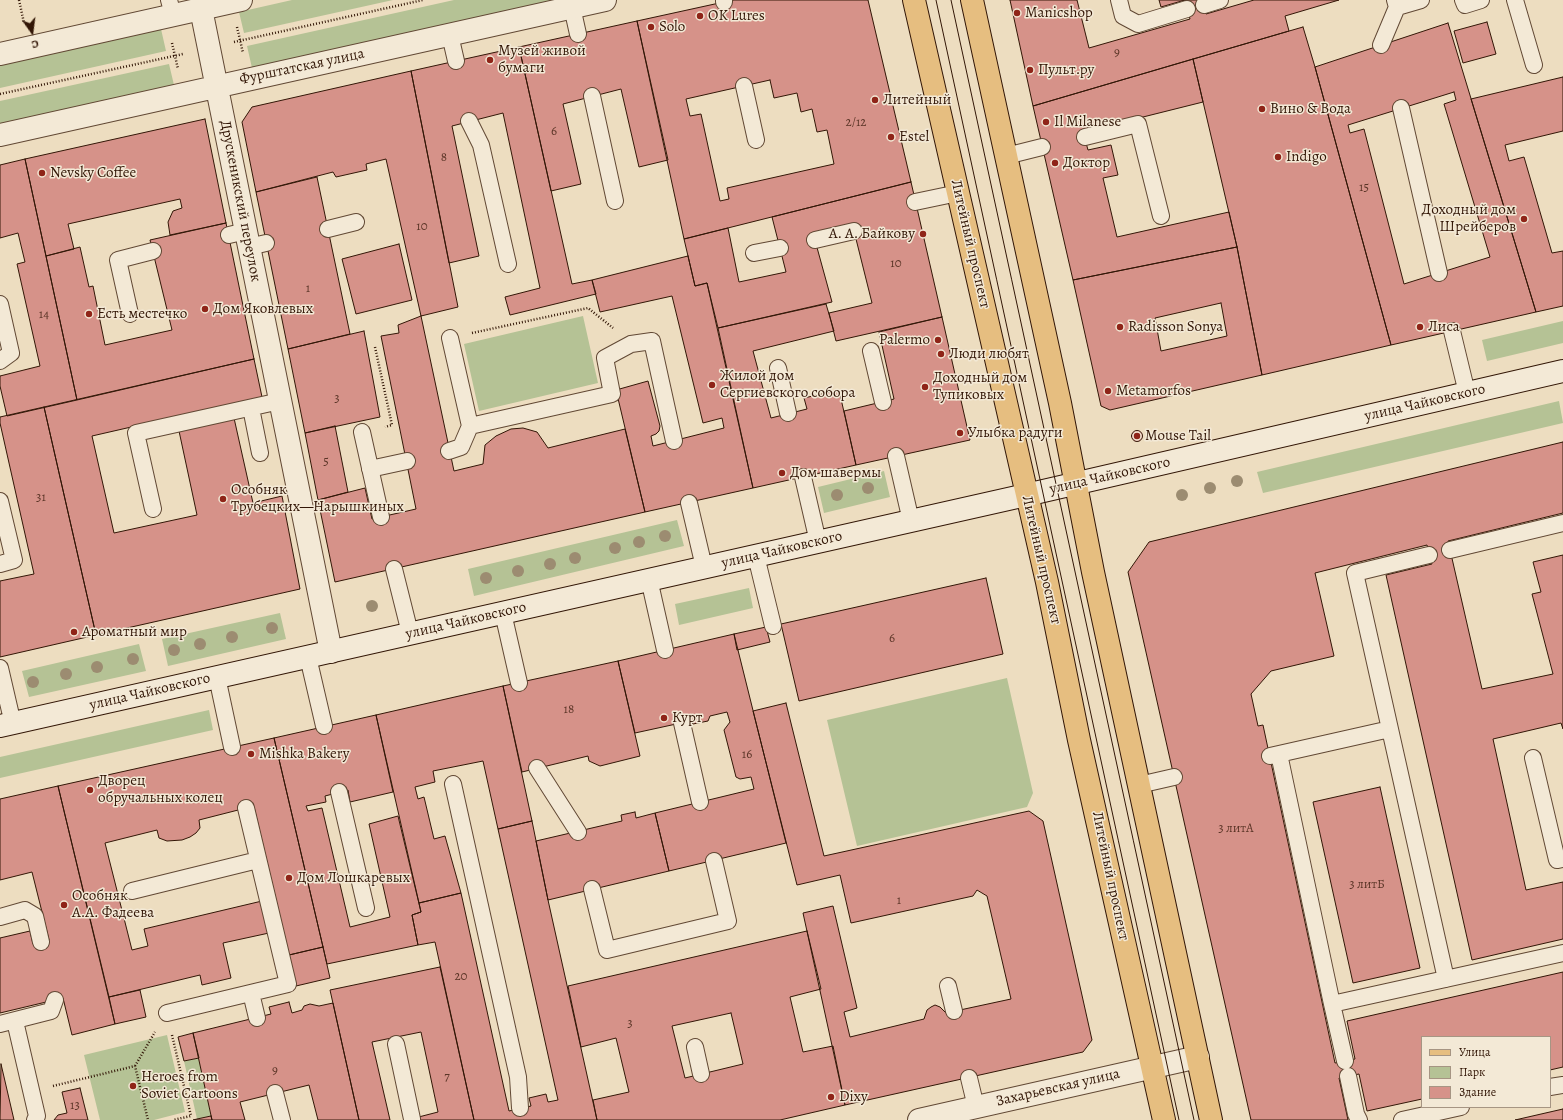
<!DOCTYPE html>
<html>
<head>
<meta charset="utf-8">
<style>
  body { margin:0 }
  #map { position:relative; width:1563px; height:1120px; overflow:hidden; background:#edddc0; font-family:Alegreya,serif }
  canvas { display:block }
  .legend { position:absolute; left:1421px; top:1036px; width:130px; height:72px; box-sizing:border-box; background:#f3e9d6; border:1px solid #a69583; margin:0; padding:5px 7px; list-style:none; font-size:12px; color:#321606 }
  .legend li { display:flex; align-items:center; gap:8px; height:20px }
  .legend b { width:20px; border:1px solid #a69583 }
  .north { position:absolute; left:12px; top:12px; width:40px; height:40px; -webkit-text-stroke:3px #f3e9d6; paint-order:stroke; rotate:166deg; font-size:11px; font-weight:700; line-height:16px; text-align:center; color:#321606 }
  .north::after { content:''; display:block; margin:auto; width:14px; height:18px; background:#321606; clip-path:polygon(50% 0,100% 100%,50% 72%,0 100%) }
</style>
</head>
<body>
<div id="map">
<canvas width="1563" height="1120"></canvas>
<ul class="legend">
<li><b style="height:5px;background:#e6be80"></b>Улица</li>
<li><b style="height:11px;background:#b5c295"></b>Парк</li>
<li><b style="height:11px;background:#d69289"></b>Здание</li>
</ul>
<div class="north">С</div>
</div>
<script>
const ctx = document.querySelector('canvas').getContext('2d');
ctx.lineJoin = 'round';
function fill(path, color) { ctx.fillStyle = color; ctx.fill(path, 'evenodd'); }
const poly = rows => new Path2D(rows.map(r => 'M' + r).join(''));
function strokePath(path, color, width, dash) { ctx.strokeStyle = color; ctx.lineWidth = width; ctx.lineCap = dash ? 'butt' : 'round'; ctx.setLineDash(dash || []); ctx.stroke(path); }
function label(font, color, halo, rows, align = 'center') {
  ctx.font = font + ' Alegreya,serif'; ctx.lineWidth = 3; ctx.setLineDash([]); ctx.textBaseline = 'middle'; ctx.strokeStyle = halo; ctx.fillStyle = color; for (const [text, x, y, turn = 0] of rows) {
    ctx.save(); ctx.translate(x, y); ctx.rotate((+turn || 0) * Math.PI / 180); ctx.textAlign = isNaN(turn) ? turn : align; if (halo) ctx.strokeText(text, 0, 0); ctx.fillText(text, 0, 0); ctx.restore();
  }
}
fill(poly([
  [292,0,393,0,244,33,239,12],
  [454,0,555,0,252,68,247,46],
  [161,29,166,51,0,88,0,65],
  [169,64,174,85,0,124,0,101],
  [583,316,598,383,479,411,464,344],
  [1563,321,1563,343,1487,361,1482,340],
  [1559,401,1563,423,1263,493,1257,472],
  [884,471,890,497,824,513,818,487],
  [677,520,684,546,474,596,468,569],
  [749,588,753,608,679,625,675,604],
  [280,613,286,639,168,666,162,639],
  [139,644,146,671,29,697,22,671],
  [1007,678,1033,793,1027,807,857,846,827,720],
  [209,710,213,730,0,778,0,757],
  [167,1035,185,1112,154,1120,100,1120,84,1055],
  [199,1058,211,1116,197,1119,184,1061]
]), '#b5c295');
const building = poly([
  [733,0,868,0,911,182,684,239,637,21,733,0],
  [770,80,774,98,797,93,801,112,812,109,817,132,827,130,834,164,727,188,729,199,720,201,701,114,690,116,686,99,770,80],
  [1010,0,1077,0,1089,48,1190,19,1185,0,1161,7,1159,0,1202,0,1206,14,1254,0,1339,0,1285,16,1289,31,1033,106,1010,0],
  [637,21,668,160,639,167,621,89,563,104,581,184,551,191,519,47,637,21],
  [1487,22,1496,54,1463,63,1454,31,1487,22],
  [1448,23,1536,312,1391,345,1315,67,1448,23],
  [1454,92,1456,100,1444,104,1490,257,1404,284,1364,129,1350,133,1348,125,1454,92],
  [1303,27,1315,67,1391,345,1262,375,1237,247,1193,59,1303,27],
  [519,47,572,284,592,280,596,294,510,315,505,297,540,288,503,113,452,126,479,256,449,263,411,71,519,47],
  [1193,59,1203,102,1083,132,1088,150,1111,145,1118,175,1103,178,1117,237,1229,212,1237,247,1073,280,1033,106,1193,59],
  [411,71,458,307,421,316,386,159,366,164,367,170,336,177,333,172,256,192,242,122,252,107,411,71],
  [1563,77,1563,131,1505,145,1509,161,1524,157,1552,253,1563,251,1563,306,1536,312,1471,99,1563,77],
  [205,119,226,223,170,235,168,222,173,211,182,208,180,199,68,224,74,249,46,256,25,159,205,119],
  [25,159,77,400,7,416,0,386,0,376,40,366,17,264,25,262,18,233,0,238,0,165,25,159],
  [317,177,350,334,288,349,256,192,317,177],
  [911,182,942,317,836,341,829,313,872,303,854,231,813,233,832,302,718,328,707,283,695,286,684,239,728,228,739,282,786,272,772,217,911,182],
  [226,223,254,359,77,400,46,256,80,247,89,287,93,286,105,345,172,330,150,240,226,223],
  [399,244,412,300,356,314,342,259,399,244],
  [1237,247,1262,375,1110,410,1101,406,1073,280,1237,247],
  [1221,303,1227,336,1161,351,1155,318,1221,303],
  [688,256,695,286,707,283,753,488,645,512,616,390,648,381,660,426,659,431,656,434,651,436,653,446,724,428,722,418,703,423,672,296,600,312,592,280,688,256],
  [826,304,834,331,753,351,771,418,807,409,804,398,839,390,856,465,753,488,718,328,826,304],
  [421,316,454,471,483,464,485,445,496,436,511,429,523,428,537,432,548,448,625,429,645,512,335,582,318,500,365,488,372,519,416,509,381,336,399,333,398,325,421,316],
  [942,317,970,440,856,465,844,411,894,399,879,332,942,317],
  [364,331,380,417,305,433,288,349,364,331],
  [254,359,262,397,92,436,114,533,197,515,179,431,234,418,253,503,282,496,300,589,96,635,44,407,254,359],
  [44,407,96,635,0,657,0,581,34,574,0,423,0,417,44,407],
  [335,426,348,492,318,500,305,433,335,426],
  '1131.5 436a5.5 5.5 0 1 1 11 0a5.5 5.5 0 1 1-11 0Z',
  [1563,442,1563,513,1448,541,1482,689,1553,674,1532,594,1541,592,1533,562,1563,555,1563,729,1561,723,1493,739,1526,890,1563,882,1563,939,1472,960,1386,575,1432,564,1427,545,1315,573,1334,656,1271,671,1251,694,1258,726,1263,725,1335,1063,1355,1059,1347,1021,1563,972,1563,1067,1550,1070,1550,1037,1422,1037,1422,1099,1367,1111,1359,1074,1339,1078,1348,1120,1251,1120,1128,572,1149,542,1563,442],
  [986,578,1003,654,799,701,781,624,986,578],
  [766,627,770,642,737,650,734,634,766,627],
  [734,634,786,843,669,871,655,813,754,789,751,777,740,779,736,777,724,730,730,722,727,712,710,716,708,721,693,724,690,721,635,733,618,661,734,634],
  [618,661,640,756,600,766,589,761,588,756,522,772,503,686,618,661],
  [503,686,532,821,498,829,483,761,433,771,435,782,415,787,418,799,424,797,434,839,445,836,461,893,419,903,376,715,503,686],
  [786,703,824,856,1029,811,1043,821,1092,1040,1083,1052,845,1105,803,913,833,906,857,1008,844,1012,850,1037,924,1019,927,1010,931,1007,935,1005,940,1007,946,1013,1011,999,987,896,977,890,973,896,851,923,840,875,797,885,753,711,786,703],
  [376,715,393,792,350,802,348,790,325,796,326,802,306,806,308,811,322,808,350,927,390,917,369,824,398,816,421,912,412,915,418,945,327,964,274,738,376,715],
  [274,738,323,947,289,955,254,807,246,808,199,820,200,828,196,833,190,837,182,840,167,841,159,838,157,830,105,843,132,950,148,946,144,929,262,901,269,933,223,943,231,978,202,985,200,975,109,997,58,786,274,738],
  [58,786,115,1024,72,1035,63,998,0,1013,0,938,30,931,33,944,49,940,32,872,0,880,0,799,58,786],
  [1380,787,1420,968,1353,983,1313,802,1380,787],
  [635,812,636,818,655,813,669,871,548,900,536,841,622,821,621,815,635,812],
  [532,821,548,900,597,1120,474,1120,435,942,418,945,412,915,421,912,419,903,461,893,509,1111,531,1106,529,1098,546,1094,548,1102,558,1100,498,829,532,821],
  [807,931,821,989,790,997,803,1052,833,1046,845,1105,780,1120,597,1120,593,1100,629,1092,616,1038,581,1047,568,986,807,931],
  [731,1013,743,1064,685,1078,672,1026,731,1013],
  [323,947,330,978,296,986,289,955,323,947],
  [440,967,474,1120,407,1120,438,1112,421,1032,372,1042,390,1120,359,1120,330,990,440,967],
  [140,990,146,1017,115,1024,109,997,140,990],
  [289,1002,292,1013,302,1010,304,1006,310,1004,319,1006,333,1003,359,1120,318,1120,309,1085,240,1102,245,1120,212,1120,193,1033,271,1014,269,1007,289,1002],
  [193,1033,199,1058,184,1061,178,1037,193,1033],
  [1,1064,14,1120,0,1120,1,1064],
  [80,1088,88,1120,54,1120,58,1115,67,1113,62,1092,80,1088],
  [1563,1109,1563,1120,1515,1120,1563,1109],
  [211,1116,212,1120,193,1120,197,1119,211,1116]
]);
fill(building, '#d69289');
strokePath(building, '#321606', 1);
const lane = poly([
  [169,0,173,15],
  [724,0,724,2],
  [1119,0,1123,16,1138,24,1187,9],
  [1463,0,1465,5,1481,0],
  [1515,0,1534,65],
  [1204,5,1220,0],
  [572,7,578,34],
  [1397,7,1421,0],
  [450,35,456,61],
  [1381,45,1397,7,1395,0],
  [744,86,756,140],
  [592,96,615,201],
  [1401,108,1439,273],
  [469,121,481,145,508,264],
  [1085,137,1138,124,1161,216],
  [1006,156,1042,147],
  [915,202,958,193],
  [328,229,356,222],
  [229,235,246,231],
  [815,240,854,231],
  [249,247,266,243],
  [754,253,780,248],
  [0,304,11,353,0,361],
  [130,314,118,260,153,251],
  [1452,331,1467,393],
  [450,338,470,426],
  [871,351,883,402],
  [778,368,788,413],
  [251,408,260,453],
  [362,432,381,517],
  [449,451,461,447,470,426,612,394,605,358,631,344,652,341,674,441],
  [896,456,911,521],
  [370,469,407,461],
  [803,477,818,542],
  [0,501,14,560,0,564],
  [689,503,704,567],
  [153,509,136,433,280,401],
  [1450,550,1563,523],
  [1429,555,1355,573,1446,979],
  [756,556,773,626],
  [394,569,410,633],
  [649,579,665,650],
  [503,613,519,683],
  [308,657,324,726],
  [0,668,13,724],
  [217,677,232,747],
  [682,723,700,802],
  [1279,754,1332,1004,1563,953],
  [1270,756,1390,729],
  [1533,758,1557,860,1563,859],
  [537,768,578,832],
  [453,784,518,1077,520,1108],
  [1139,785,1174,777],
  [339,792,366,908],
  [592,889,607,950,728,921,714,861],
  [132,891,258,860],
  [0,917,25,910,35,916,41,942],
  [948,986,954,1011],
  [251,993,257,1018],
  [1332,1004,1345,1061],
  [167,1013,288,984,246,808],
  [15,1021,37,1116,35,1120],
  [0,1024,51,1011,55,1000],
  [396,1044,412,1119],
  [695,1047,701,1074],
  [1348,1076,1356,1114,1359,1120],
  [969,1078,976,1107],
  [1550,1087,1563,1085],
  [275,1093,282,1120],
  [1402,1120,1461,1107]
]);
const street = poly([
  [201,9,331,652],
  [0,54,241,0],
  [0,135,605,0],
  [919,1120,1198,1057]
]);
const secondary = poly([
  [0,726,1026,495,1563,371]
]);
const primary = poly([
  [914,0,1047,582,1079,740,1164,1120],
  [972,0,1060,403,1093,572,1211,1120]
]);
strokePath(lane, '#614834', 18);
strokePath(street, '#614834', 24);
strokePath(secondary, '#321606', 24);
strokePath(primary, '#321606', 24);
strokePath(poly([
  [19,0,24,23],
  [237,27,243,53],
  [234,42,423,0],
  [172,43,178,69],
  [0,94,183,54],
  [472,333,588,308,613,328],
  [375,347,392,425,385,427],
  [172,1035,191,1116,173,1120],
  [135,1066,155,1032],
  [53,1086,135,1066,148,1120]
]), '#321606', 2.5, [1, 2]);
strokePath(lane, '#f3e9d6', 16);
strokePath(street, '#f3e9d6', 22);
strokePath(secondary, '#f3e9d6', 22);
strokePath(primary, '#e6be80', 22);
strokePath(poly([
  [936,0,1179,1120],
  [951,0,1194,1120]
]), '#321606', 1);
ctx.fillStyle = '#9c8c71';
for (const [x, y] of [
  [1237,481],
  [868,488],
  [1210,488],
  [837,495],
  [1182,495],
  [665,536],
  [639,542],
  [615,548],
  [575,558],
  [550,564],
  [518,571],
  [486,578],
  [372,606],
  [272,628],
  [232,637],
  [200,644],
  [174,650],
  [133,659],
  [97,667],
  [66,674],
  [33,682]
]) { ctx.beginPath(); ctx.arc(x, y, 6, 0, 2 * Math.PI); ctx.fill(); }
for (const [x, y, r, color] of [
  [1017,13,4,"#8f2418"],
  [700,16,4,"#8f2418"],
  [651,27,4,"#8f2418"],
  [490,60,4,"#8f2418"],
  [1030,70,4,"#8f2418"],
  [875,100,4,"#8f2418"],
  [1262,109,4,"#8f2418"],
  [1046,122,4,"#8f2418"],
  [891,137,4,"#8f2418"],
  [1278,157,4,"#8f2418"],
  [1055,163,4,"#8f2418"],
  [42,173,4,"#8f2418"],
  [1524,219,4,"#8f2418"],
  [923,234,4,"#8f2418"],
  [205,309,4,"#8f2418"],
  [89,314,4,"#8f2418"],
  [1120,327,4,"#8f2418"],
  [1420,327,4,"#8f2418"],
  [938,340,4,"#8f2418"],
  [941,354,4,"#8f2418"],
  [712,385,4,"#8f2418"],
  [925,387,4,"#8f2418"],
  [1108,391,4,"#8f2418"],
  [960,433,4,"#8f2418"],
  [1137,436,4,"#8f2418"],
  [782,473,4,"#8f2418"],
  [223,499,4,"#8f2418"],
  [74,632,4,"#8f2418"],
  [664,718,4,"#8f2418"],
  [251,754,4,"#8f2418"],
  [90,790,4,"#8f2418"],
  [289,878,4,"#8f2418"],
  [64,905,4,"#8f2418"],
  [133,1086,4,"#8f2418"],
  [831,1097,4,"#8f2418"]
]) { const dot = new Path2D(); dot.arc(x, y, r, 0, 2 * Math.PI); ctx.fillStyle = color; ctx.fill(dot); strokePath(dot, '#f3e9d6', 1.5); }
label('13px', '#5b3527', null, [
  ["9",1117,53],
  ["2/12",856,123],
  ["6",554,132],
  ["8",444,158],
  ["15",1364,188],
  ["10",422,227],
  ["10",896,264],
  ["1",308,289],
  ["14",44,315],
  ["3",337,399],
  ["5",326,462],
  ["31",41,498],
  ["6",892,639],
  ["18",569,710],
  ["16",747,755],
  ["3 литА",1236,829],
  ["3 литБ",1367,885],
  ["1",899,901],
  ["20",461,977],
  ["3",630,1024],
  ["9",275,1071],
  ["7",447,1077],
  ["13",75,1106]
]);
label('15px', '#321606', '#f3e9d6', [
  ["Manicshop",1025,13],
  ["OK Lures",708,16],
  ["Solo",659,27],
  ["Музей живой",498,51],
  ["бумаги",498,68],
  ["Пульт.ру",1038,70],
  ["Литейный",883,100],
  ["Вино & Вода",1270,109],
  ["Il Milanese",1054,122],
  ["Estel",899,137],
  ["Indigo",1286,157],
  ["Доктор",1063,163],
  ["Nevsky Coffee",50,173],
  ["Доходный дом",1516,210,"right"],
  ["Шрейберов",1516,227,"right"],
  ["А. А. Байкову",915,234,"right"],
  ["Дом Яковлевых",213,309],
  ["Есть местечко",97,314],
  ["Radisson Sonya",1128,327],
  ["Лиса",1428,327],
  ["Palermo",930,340,"right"],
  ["Люди любят",949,354],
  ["Жилой дом",720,376],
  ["Сергиевского собора",720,393],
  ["Доходный дом",933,378],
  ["Тупиковых",933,395],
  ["Metamorfos",1116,391],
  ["Улыбка радуги",968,433],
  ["Mouse Tail",1145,436],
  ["Дом шавермы",790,473],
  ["Особняк",231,490],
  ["Трубецких—Нарышкиных",231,507],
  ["Ароматный мир",82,632],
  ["Курт",672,718],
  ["Mishka Bakery",259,754],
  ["Дворец",98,781],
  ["обручальных колец",98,798],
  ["Дом Лошкаревых",297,878],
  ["Особняк",72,896],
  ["А.А. Фадеева",72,913],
  ["Heroes from",141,1077],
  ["Soviet Cartoons",141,1094],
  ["Dixy",839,1097]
], 'left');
label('15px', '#321606', '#f3e9d6', [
  ["Фурштатская улица",302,67,-12],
  ["Друскеникский переулок",240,201,79],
  ["Литейный проспект",970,244,77],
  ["улица Чайковского",1425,403,-13],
  ["улица Чайковского",1110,476,-13],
  ["улица Чайковского",782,550,-13],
  ["Литейный проспект",1041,560,77],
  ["улица Чайковского",466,621,-13],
  ["улица Чайковского",150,692,-13],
  ["Литейный проспект",1110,876,78],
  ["Захарьевская улица",1058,1088,-13]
]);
</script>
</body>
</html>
